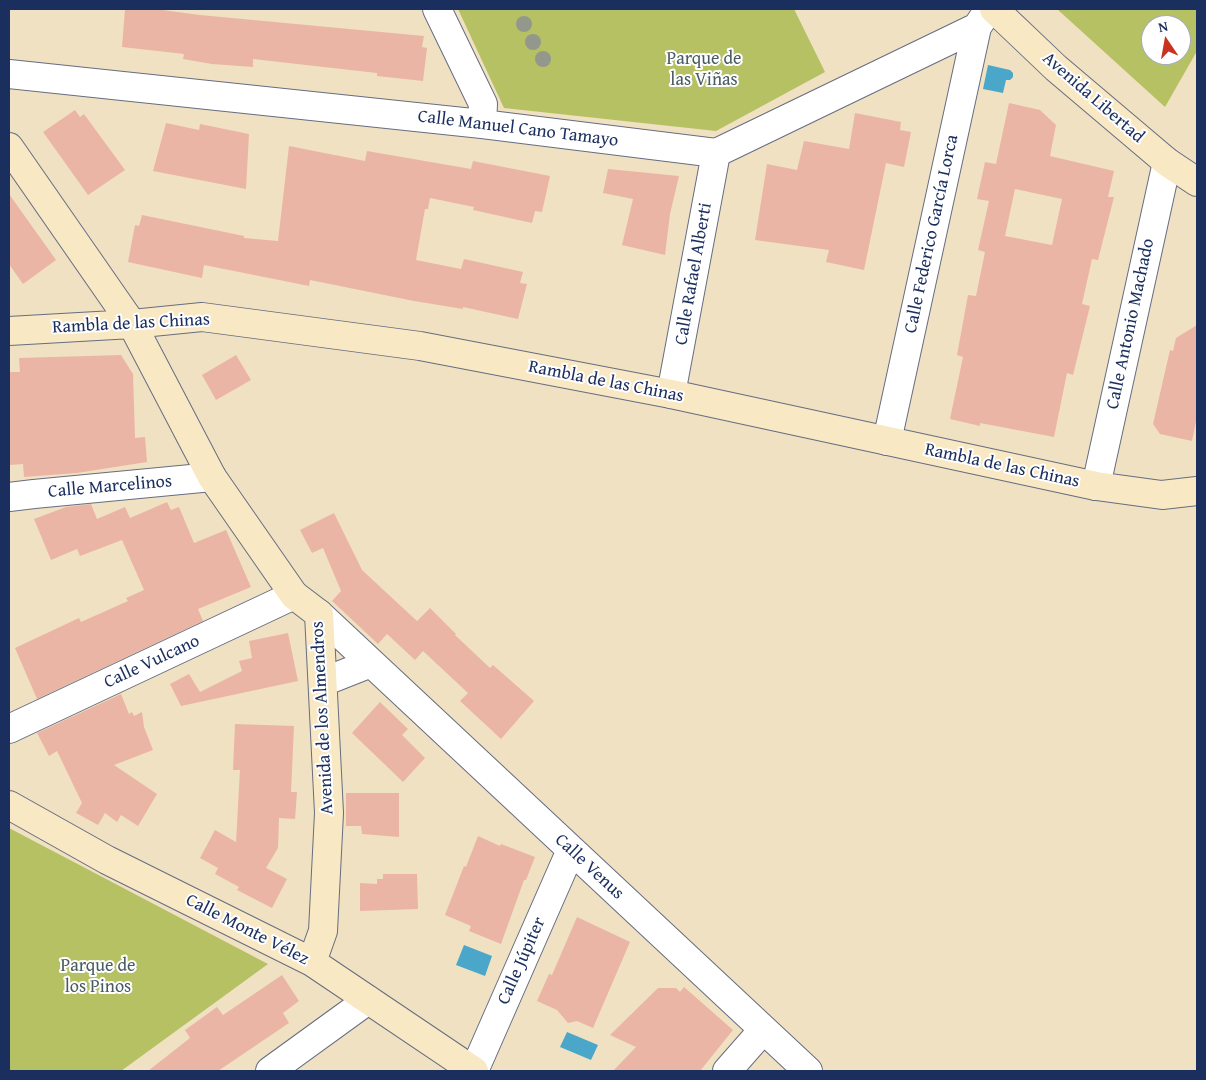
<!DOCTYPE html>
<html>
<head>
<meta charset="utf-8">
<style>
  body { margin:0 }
  #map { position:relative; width:1206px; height:1080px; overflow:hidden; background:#f0e1c2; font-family:"Gentium Book Plus",serif }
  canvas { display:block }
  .frame { position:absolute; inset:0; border:10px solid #1b2f5e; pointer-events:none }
  .north { position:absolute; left:1141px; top:15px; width:50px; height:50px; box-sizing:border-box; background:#fff; border:1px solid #a4acbf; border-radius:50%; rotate:348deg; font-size:14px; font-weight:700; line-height:20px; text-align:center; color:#1b2f5e }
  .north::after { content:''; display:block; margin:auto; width:18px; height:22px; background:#c8321e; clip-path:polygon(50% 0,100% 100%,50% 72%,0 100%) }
</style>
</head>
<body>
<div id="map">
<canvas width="1206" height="1080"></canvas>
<div class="frame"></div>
<div class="north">N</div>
</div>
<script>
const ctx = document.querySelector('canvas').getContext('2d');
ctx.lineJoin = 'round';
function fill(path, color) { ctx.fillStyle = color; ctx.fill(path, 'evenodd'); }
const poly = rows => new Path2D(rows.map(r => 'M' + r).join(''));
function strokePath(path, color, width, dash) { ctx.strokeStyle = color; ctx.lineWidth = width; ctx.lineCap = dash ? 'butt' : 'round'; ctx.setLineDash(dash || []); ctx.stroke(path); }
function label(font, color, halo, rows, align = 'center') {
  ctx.font = font + ' "Gentium Book Plus",serif'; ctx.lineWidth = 4; ctx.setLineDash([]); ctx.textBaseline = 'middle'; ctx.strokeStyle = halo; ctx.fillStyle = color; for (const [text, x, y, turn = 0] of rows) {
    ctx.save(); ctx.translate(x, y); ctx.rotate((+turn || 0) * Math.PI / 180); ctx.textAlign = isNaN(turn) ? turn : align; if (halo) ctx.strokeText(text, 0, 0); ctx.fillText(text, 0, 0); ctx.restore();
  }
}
fill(poly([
  [458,9,794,9,825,72,716,131,504,108],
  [1057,9,1197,9,1197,51,1165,107],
  [1151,25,1181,25,1181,55,1151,55],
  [9,828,268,964,121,1071,9,1071]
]), '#b5c163');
fill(poly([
  [988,65,1010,70,1013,73,1013,77,1010,80,1006,80,1003,93,983,89],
  [464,945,492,956,485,976,456,965],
  [567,1032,598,1045,591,1060,560,1047]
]), '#4aa7c9');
fill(poly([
  [125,9,155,9,200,15,424,36,422,47,427,48,423,81,377,76,377,73,253,59,253,67,212,64,183,59,184,54,122,47],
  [1009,103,1040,110,1056,125,1050,156,1114,171,1108,197,1114,197,1098,260,1092,259,1082,304,1090,306,1073,375,1067,373,1054,437,980,423,980,426,950,419,963,357,957,355,968,295,976,296,985,252,978,250,989,201,977,199,985,162,996,164],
  [1015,189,1062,199,1052,245,1005,236],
  [75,110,80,117,84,114,125,170,88,195,43,132],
  [855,113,901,122,900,130,911,132,904,167,886,163,864,270,826,262,829,250,755,240,767,164,797,170,804,141,849,149],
  [166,123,199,130,200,124,249,134,246,189,153,171],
  [289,146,365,161,367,151,471,169,473,161,550,176,542,212,535,211,532,223,473,210,474,207,430,198,428,209,425,209,416,260,461,269,464,259,523,272,520,283,527,284,518,319,463,307,463,309,414,301,310,280,309,286,204,265,202,278,128,262,135,225,139,226,142,215,244,236,244,238,278,241],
  [608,169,679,176,670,214,665,255,622,245,633,199,603,193],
  [9,194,56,260,23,284,9,264],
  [1197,325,1197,417,1192,441,1160,434,1153,424,1170,350,1173,351,1176,338],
  [121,355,133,374,135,438,145,437,147,462,77,473,24,477,23,464,9,465,9,372,20,372,19,358],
  [236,355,251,380,216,400,202,375],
  [167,502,171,510,179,507,194,543,226,530,251,587,198,609,203,621,37,699,15,648,79,618,81,622,128,601,126,598,144,590,122,540,80,556,77,549,51,560,34,519,66,507,91,504,97,519,125,507,130,518],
  [334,513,362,570,417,621,430,608,456,634,455,635,490,668,493,665,534,701,501,739,460,701,468,693,423,651,415,660,387,634,378,644,332,601,341,591,323,548,312,553,300,530],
  [288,633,298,681,181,706,170,684,189,674,200,692,242,671,239,661,252,658,249,641],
  [121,694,129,714,132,712,134,716,142,712,144,727,153,750,114,765,157,794,138,826,121,815,117,822,105,813,98,825,76,813,82,803,57,751,49,756,37,733],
  [380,702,408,729,402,735,425,758,403,782,352,733],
  [235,724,294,726,291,792,297,792,295,819,279,818,278,848,266,868,287,879,272,908,237,890,239,887,215,874,218,868,200,858,215,830,236,842,240,770,233,770],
  [346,793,399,793,399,837,362,834,361,826,346,826],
  [478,836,500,846,501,844,535,857,526,880,524,880,501,944,469,931,471,926,445,915,464,866,466,867],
  [383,874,417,874,418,909,360,911,360,883,377,884,377,879,383,879],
  [577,917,630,942,593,1028,577,1021,568,1023,557,1010,537,1001,549,974,552,975],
  [282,975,299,1001,283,1013,289,1023,218,1071,148,1071,190,1038,185,1030,217,1007,223,1015],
  [684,987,733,1030,700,1071,613,1071,636,1047,610,1035,658,988,676,988,680,992]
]), '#ebb5a5');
const street = poly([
  [437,9,483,104,482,124],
  [9,74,482,124,716,153,977,27,989,9],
  [671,394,716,153],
  [887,441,977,27],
  [1096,486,1167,162],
  [9,497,34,494,212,477],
  [319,614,808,1071],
  [323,682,371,663],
  [9,729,294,595],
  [270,1071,368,1000],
  [474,1071,571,850],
  [727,1071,763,1030]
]);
const secondary = poly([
  [994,9,1056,68,1167,162,1197,182],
  [9,147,132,324,212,477,294,595,319,614,329,813,323,931,312,962],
  [9,331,132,324,202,317,420,346,671,394,1096,486,1162,495,1197,491],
  [9,805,107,860,312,962,474,1071]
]);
strokePath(street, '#666d81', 30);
strokePath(secondary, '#666d81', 30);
strokePath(street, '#fff', 28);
strokePath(secondary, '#f8e8c3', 28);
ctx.fillStyle = '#94978c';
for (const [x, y] of [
  [524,24],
  [533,42],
  [543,59]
]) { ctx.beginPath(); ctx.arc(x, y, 8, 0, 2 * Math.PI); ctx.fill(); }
label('18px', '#495b60', '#fff', [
  ["Parque de",704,59],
  ["las Viñas",704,80],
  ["Parque de",98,966],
  ["los Pinos",98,987]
]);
label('18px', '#1b2f5e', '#fff', [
  ["Avenida Libertad",1093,98,41],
  ["Calle Manuel Cano Tamayo",518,129,7],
  ["Calle Federico García Lorca",932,234,-78],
  ["Calle Rafael Alberti",694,274,-80],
  ["Rambla de las Chinas",131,324,-3],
  ["Calle Antonio Machado",1131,324,-78],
  ["Rambla de las Chinas",606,382,11],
  ["Rambla de las Chinas",1002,466,12],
  ["Calle Marcelinos",110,487,-5],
  ["Calle Vulcano",152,662,-25],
  ["Avenida de los Almendros",323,718,-93],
  ["Calle Venus",589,867,43],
  ["Calle Monte Vélez",247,930,27],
  ["Calle Júpiter",522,961,-66]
]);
</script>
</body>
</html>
